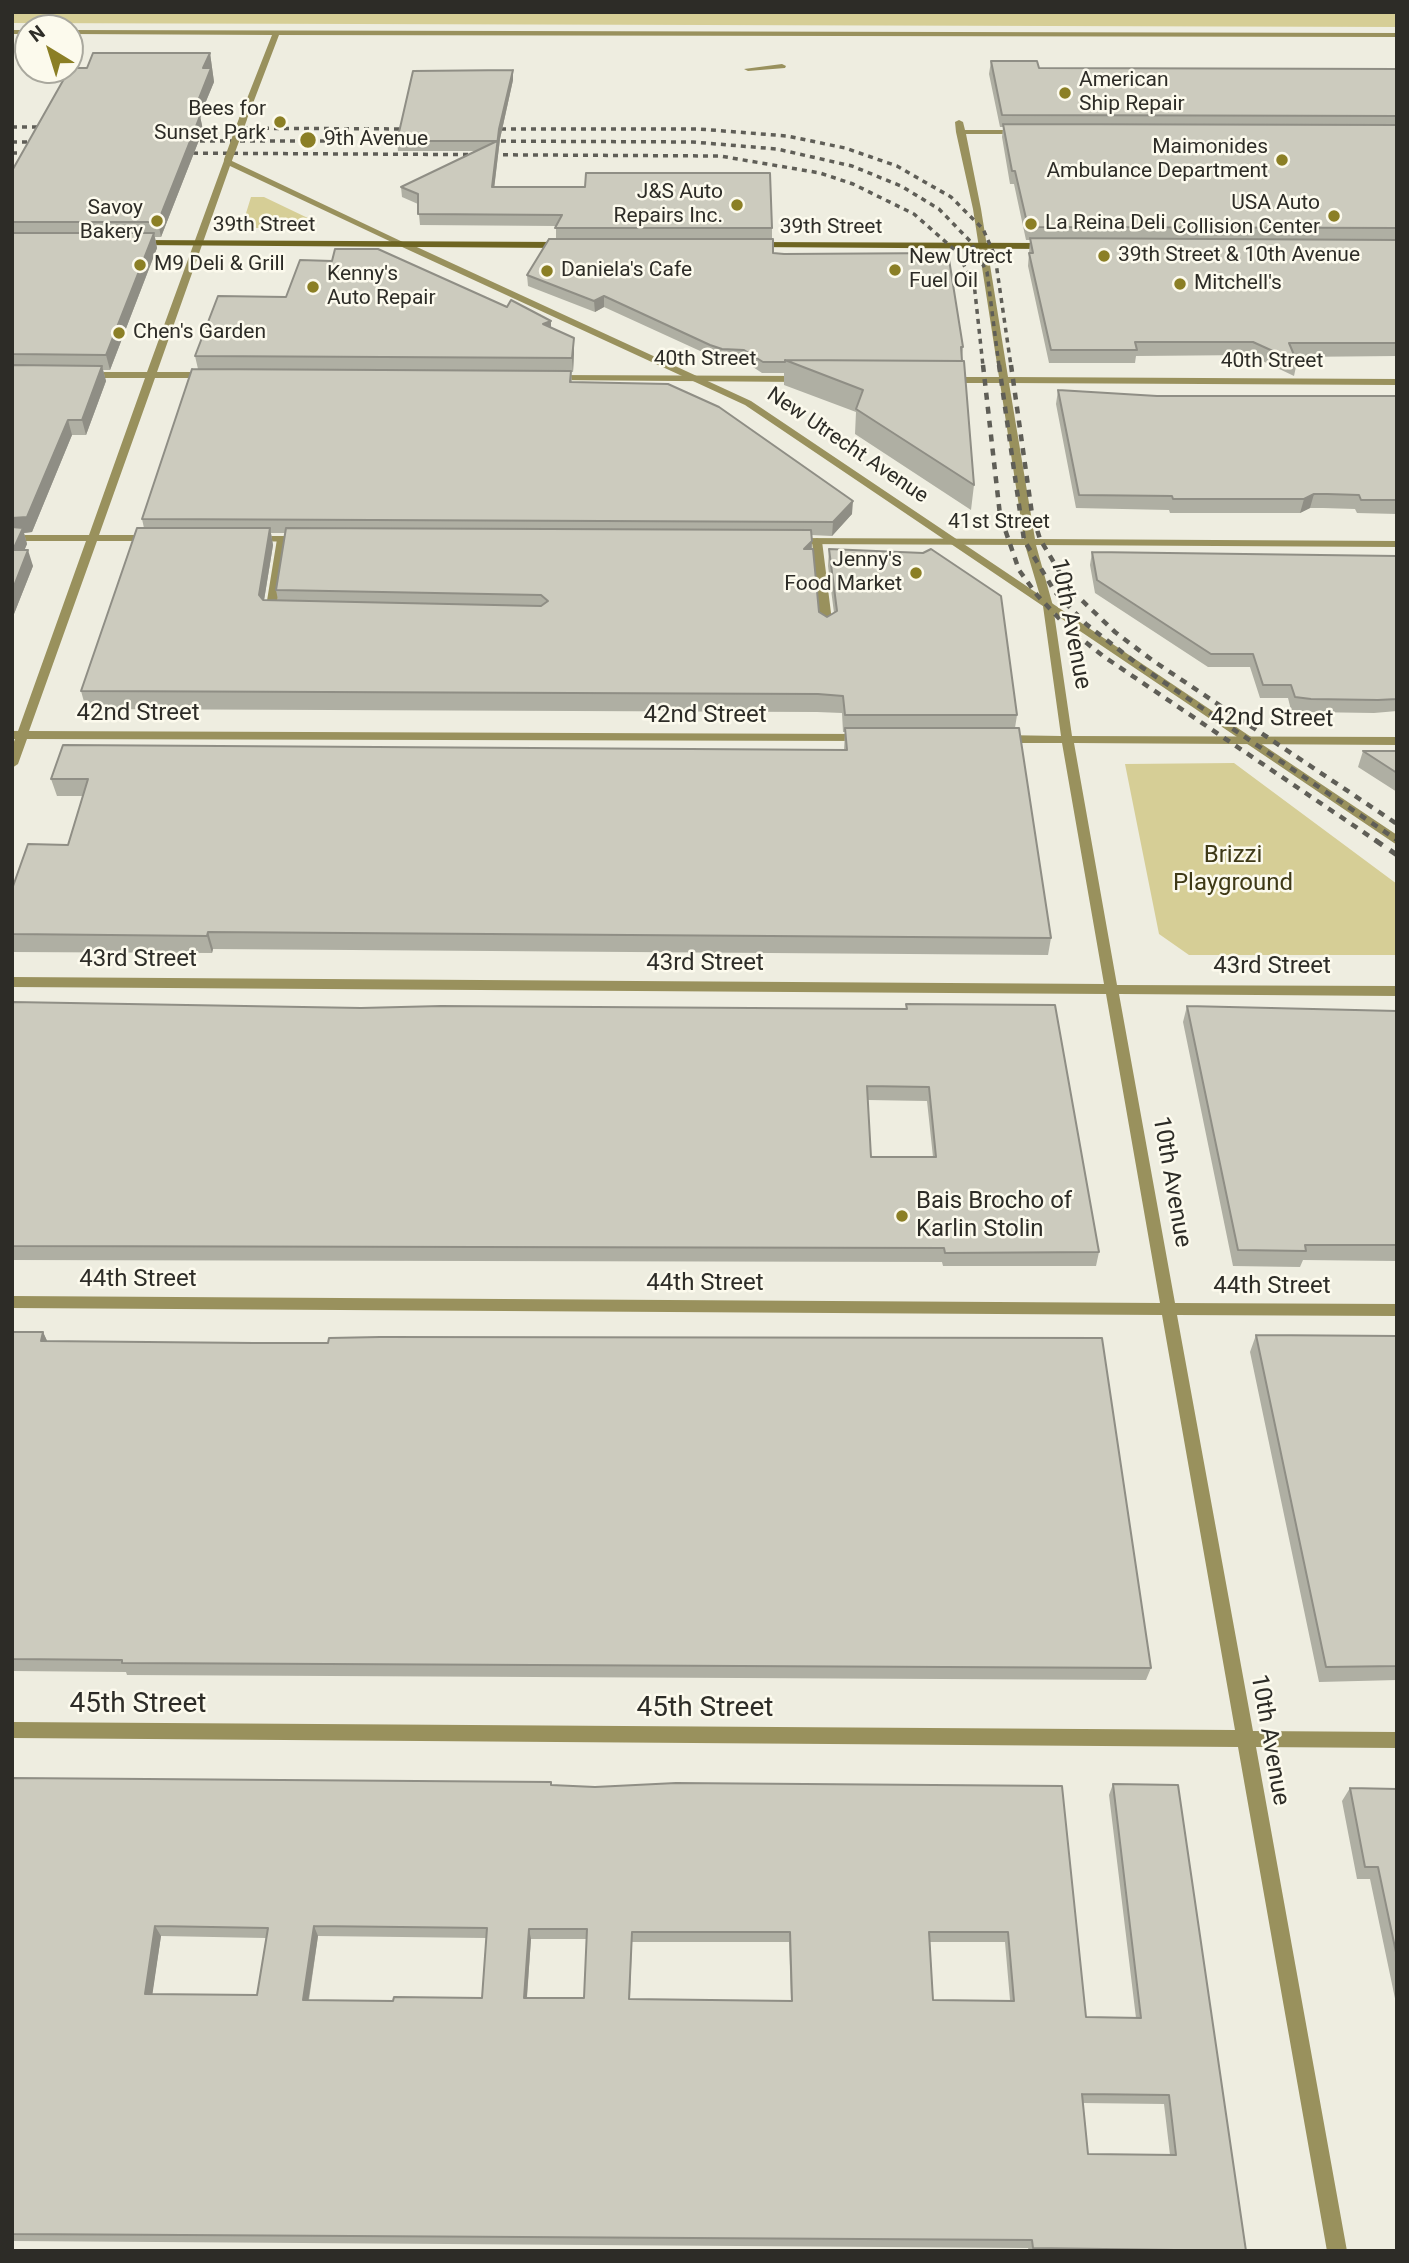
<!DOCTYPE html>
<html>
<head>
<meta charset="utf-8">
<style>
  body { margin:0 }
  #map { position:relative; width:1409px; height:2263px; overflow:hidden; background:#eeede0; font-family:Roboto,sans-serif }
  canvas { display:block }
  .frame { position:absolute; inset:0; border:14px solid #2d2c27; pointer-events:none }
  .north { position:absolute; left:14px; top:14px; width:70px; height:70px; box-sizing:border-box; background:#fcfaed; border:2px solid #a9a89e; border-radius:50%; rotate:322deg; font-size:19px; font-weight:700; line-height:28px; text-align:center; color:#2d2c27 }
  .north::after { content:''; display:block; margin:auto; width:24px; height:32px; background:#8b7f25; clip-path:polygon(50% 0,100% 100%,50% 72%,0 100%) }
</style>
</head>
<body>
<div id="map">
<canvas width="1409" height="2263"></canvas>
<div class="frame"></div>
<div class="north">N</div>
</div>
<script>
const ctx = document.querySelector('canvas').getContext('2d');
ctx.lineJoin = 'round';
function fill(path, color) { ctx.fillStyle = color; ctx.fill(path, 'evenodd'); }
const poly = rows => new Path2D(rows.map(r => 'M' + r).join(''));
function strokePath(path, color, width, dash) { ctx.strokeStyle = color; ctx.lineWidth = width; ctx.lineCap = dash ? 'butt' : 'round'; ctx.setLineDash(dash || []); ctx.stroke(path); }
function label(font, color, halo, rows, align = 'center') {
  ctx.font = font + ' Roboto,sans-serif'; ctx.lineWidth = 5; ctx.setLineDash([]); ctx.textBaseline = 'middle'; ctx.strokeStyle = halo; ctx.fillStyle = color; for (const [text, x, y, turn = 0] of rows) {
    ctx.save(); ctx.translate(x, y); ctx.rotate((+turn || 0) * Math.PI / 180); ctx.textAlign = isNaN(turn) ? turn : align; if (halo) ctx.strokeText(text, 0, 0); ctx.fillText(text, 0, 0); ctx.restore();
  }
}
fill(poly([
  [12,12,1397,12,1397,27,12,23],
  [251,197,264,197,312,220,310,228,251,228,243,223],
  [1234,763,1397,884,1397,955,1189,955,1159,934,1125,764]
]), '#d6ce96');
fill(poly([
  [782,64,786,66,785,68,748,71,744,69,782,64],
  [282,536,287,539,276,610,279,613,270,616,265,613,277,539,282,536],
  [817,538,822,541,833,629,827,632,821,629,812,541,817,538]
]), '#99915d');
fill(poly([
  [12,30,28,30,28,34,12,34,12,30],
  [70,30,1397,33,1397,37,279,35,247,119,243,121,239,119,272,35,70,34,70,30],
  [959,120,963,122,965,130,1021,130,1025,132,1021,134,966,134,981,209,1008,377,1397,379,1397,385,1009,383,1035,539,1397,541,1397,547,1036,545,1053,606,1072,736,1397,737,1397,745,1074,743,1117,985,1397,986,1397,996,1119,994,1175,1303,1397,1304,1397,1316,1177,1315,1253,1731,1397,1732,1397,1748,1256,1747,1347,2251,1327,2251,1238,1747,12,1738,12,1722,1235,1730,1162,1315,12,1308,12,1296,1160,1303,1106,994,12,987,12,977,1104,984,1062,743,1001,743,995,739,1001,735,1061,736,1043,606,1025,545,793,544,788,541,793,538,1024,539,1000,383,948,383,943,380,948,377,999,377,973,209,956,132,955,122,959,120],
  [225,158,231,158,232,161,407,244,400,246,230,166,157,372,207,372,212,375,207,378,155,378,99,535,149,535,154,538,149,541,97,541,29,731,861,734,867,738,865,741,27,739,18,764,12,768,12,747,15,739,12,739,12,731,18,731,86,541,12,541,12,535,89,535,145,378,87,378,82,375,87,372,147,372,225,158],
  [553,375,802,376,807,379,802,382,550,380,550,376,553,375],
  [254,536,303,536,308,539,303,542,250,541,250,537,254,536]
]), '#99915d');
fill(poly([
  [400,242,406,242,751,401,1397,835,1397,845,745,405,400,246,400,242]
]), '#99915d');
fill(poly([
  [138,240,562,242,566,245,562,248,135,245,135,241,138,240],
  [754,242,1045,243,1049,246,1045,249,751,247,750,245,754,242]
]), '#6e6522');
strokePath(poly([
  [12,127,58,127],
  [184,128,418,129],
  [481,129,699,129,787,136,845,148,897,166,951,197,983,229,995,256,1011,366],
  [180,141,415,141],
  [481,141,693,142,777,149,852,166,901,186,939,209,970,241,987,272,999,366],
  [12,142,47,142],
  [12,153,40,153],
  [173,153,720,156,820,173,853,184,914,214,956,251,974,283,983,366]
]), '#5f5e57', 3.5, [5, 5]);
strokePath(poly([
  [983,365,1000,515,1019,570,1037,595,1069,629,1103,656,1378,842],
  [999,365,1024,540,1055,592,1086,624,1140,666,1397,840],
  [1011,365,1032,514,1040,539,1069,588,1115,632,1152,660,1397,824]
]), '#5f5e57', 4.5, [7, 7]);
strokePath(poly([
  [1375,840,1397,855]
]), '#5f5e57', 5, [9, 9]);
strokePath(poly([
  [228,160,243,119]
]), '#99915d', 8);
fill(poly([
  [210,53,214,82,200,116,203,130,161,237,155,237,157,248,110,370,103,370,106,381,86,435,72,435,32,532,24,533,27,544,24,550,33,566,12,619,12,169,13,169,87,68],
  [991,61,1039,68,1397,69,1397,356,1294,357,1297,362,1294,376,1250,355,1136,356,1135,363,1049,363,1028,266,1030,240,1026,240,1014,184,1010,184,1002,137,1003,127,1000,127,989,74],
  [513,70,513,80,500,139,494,187,772,228,772,239,556,238,556,226,420,225,418,204,402,197,401,187,475,151,398,151,397,141],
  [773,253,963,347,962,359,974,485,971,510,855,434,856,412,784,385,784,373,762,373,744,361,722,361,604,307,595,312,528,286,527,275],
  [507,307,551,321,551,328,574,338,574,352,573,372,571,372,572,382,852,514,832,536,811,535,812,549,819,612,827,617,834,613,828,566,829,549,1017,715,1015,728,1051,938,1048,955,213,949,212,953,12,952,12,889,68,845,83,796,57,796,51,779,844,750,845,732,843,732,842,713,817,712,86,709,81,691,144,528,142,519,198,369,195,356],
  [271,533,285,533,276,590,278,600,264,600,273,545],
  [1058,390,1157,396,1397,396,1397,514,1357,513,1355,509,1323,508,1310,508,1300,513,1170,513,1169,510,1076,508,1056,404],
  [1092,552,1397,556,1397,711,1374,713,1308,712,1291,710,1288,698,1260,698,1250,667,1208,667,1095,593,1090,565],
  [1363,751,1397,751,1397,792,1358,767],
  [12,1002,361,1008,906,1009,906,1004,1099,1252,1096,1266,943,1266,942,1262,12,1260],
  [868,1100,927,1101,933,1157,871,1157],
  [1187,1006,1397,1011,1397,1261,1303,1260,1300,1267,1233,1266,1183,1022],
  [12,1332,43,1332,47,1341,1151,1668,1146,1680,127,1675,126,1672,12,1671],
  [1256,1335,1397,1336,1397,1680,1319,1682,1250,1352],
  [12,1778,551,1782,551,1785,595,1787,1062,1786,1086,2017,1136,2018,1109,1795,1113,1784,1246,2251,1029,2251,1028,2248,12,2241],
  [161,1936,266,1938,257,1995,152,1994],
  [318,1936,486,1938,482,1998,393,2001,309,2000],
  [531,1939,587,1939,584,1998,527,1998],
  [632,1942,789,1942,791,2001,630,1999],
  [930,1942,1005,1942,1010,2000,933,2000],
  [1083,2103,1164,2104,1170,2155,1088,2154],
  [1350,1788,1397,1789,1397,2008,1370,1879,1357,1879,1342,1801]
]), '#afafa3');
fill(poly([
  [210,53,214,82,194,130,192,116,203,68],
  [513,70,513,80,500,139,493,198,492,187,499,129],
  [200,116,203,130,161,237,158,222],
  [154,233,157,248,110,370,106,355],
  [604,296,604,307,595,312,594,301],
  [551,321,551,335,543,324],
  [574,338,574,352,573,372,572,358],
  [102,366,106,381,86,435,82,420],
  [68,420,72,435,32,532,24,533,27,544,18,566,13,550,12,518],
  [1314,494,1310,508,1300,513,1304,499],
  [853,501,852,514,832,536,833,522],
  [270,528,273,545,262,613,259,595],
  [812,541,811,558,804,549],
  [28,550,33,566,12,619,12,591],
  [208,932,213,949,212,953,207,936],
  [43,1332,49,1345,41,1341],
  [155,1926,161,1936,151,2004,145,1994],
  [314,1926,318,1936,307,2009,303,2000],
  [529,1929,531,1939,526,2008,524,1998]
]), '#8f8e85');
const building = poly([
  [93,53,210,53,203,68,211,68,192,116,200,116,158,222,12,222,12,169,13,169,69,70,70,70,70,68,87,68,93,53],
  [991,61,1037,61,1039,68,1397,69,1397,116,1002,115,991,61],
  [513,70,499,129,492,187,585,187,586,173,770,173,772,228,555,228,562,215,418,214,418,194,401,187,497,141,397,141,413,71,513,70],
  [1003,124,1397,125,1397,228,1028,227,1015,171,1012,171,1003,124],
  [12,233,154,233,106,355,12,354,12,233],
  [1030,238,1397,240,1397,343,1289,343,1297,362,1253,342,1135,342,1137,350,1051,350,1029,253,1033,253,1030,238],
  [549,239,773,239,773,253,784,254,948,253,963,347,961,347,962,361,785,360,785,362,763,362,744,350,722,349,710,345,604,296,594,301,527,275,549,239],
  [335,249,378,249,507,307,511,300,551,321,543,324,574,338,572,358,195,356,218,296,286,297,300,260,332,261,335,249],
  [785,360,964,361,974,485,856,409,863,390,785,360],
  [12,365,102,366,82,420,68,420,27,517,12,518,12,365],
  [192,369,571,371,570,382,668,384,719,407,853,501,833,522,142,519,192,369],
  [1058,390,1157,396,1397,396,1397,500,1361,500,1359,495,1327,494,1314,494,1304,499,1173,499,1172,496,1079,495,1058,390],
  [12,527,23,528,13,550,28,550,12,591,12,527],
  [137,528,270,528,259,595,263,600,541,606,548,601,541,595,276,590,286,528,811,530,812,541,804,549,813,549,819,612,827,617,837,611,829,549,923,553,931,549,1001,596,1017,715,845,715,843,696,818,694,81,691,137,528],
  [1092,552,1397,556,1397,699,1378,700,1311,699,1295,697,1291,685,1263,685,1253,654,1211,654,1097,580,1092,552],
  [845,728,1019,728,1051,938,208,932,207,936,12,934,12,889,28,844,68,845,88,779,51,779,63,745,847,750,845,728],
  [1363,751,1397,751,1397,773,1363,751],
  [12,1002,361,1008,441,1006,907,1009,906,1004,1055,1005,1099,1252,945,1253,944,1248,12,1246,12,1002],
  [867,1086,929,1087,936,1157,871,1157,867,1086],
  [1187,1006,1397,1011,1397,1245,1305,1245,1306,1251,1238,1250,1187,1006],
  [12,1332,43,1332,41,1341,254,1343,328,1343,329,1338,380,1337,1102,1338,1151,1668,122,1663,122,1660,12,1659,12,1332],
  [1256,1335,1397,1336,1397,1666,1326,1667,1256,1335],
  [12,1778,551,1782,551,1785,595,1787,676,1783,1062,1786,1086,2017,1141,2018,1113,1784,1178,1785,1246,2251,1033,2248,1032,2240,12,2234,12,1778],
  [155,1926,268,1928,257,1995,145,1994,155,1926],
  [314,1926,487,1928,482,1998,394,1997,393,2001,303,2000,314,1926],
  [529,1929,587,1929,584,1998,524,1998,529,1929],
  [632,1932,790,1932,792,2001,629,1999,632,1932],
  [929,1932,1008,1932,1014,2001,933,2000,929,1932],
  [1082,2094,1169,2095,1176,2155,1088,2154,1082,2094],
  [1350,1788,1397,1789,1397,1957,1378,1867,1365,1867,1350,1788]
]);
fill(building, '#cccbbe');
strokePath(building, '#8f8e85', 2);
for (const [x, y, r, color] of [
  [1065,93,7,"#8b7f25"],
  [280,122,7,"#8b7f25"],
  [308,140,9,"#8b7f25"],
  [1282,160,7,"#8b7f25"],
  [737,205,7,"#8b7f25"],
  [1334,216,7,"#8b7f25"],
  [157,221,7,"#8b7f25"],
  [1031,224,7,"#8b7f25"],
  [1104,256,7,"#8b7f25"],
  [140,265,7,"#8b7f25"],
  [895,270,7,"#8b7f25"],
  [547,271,7,"#8b7f25"],
  [1180,284,7,"#8b7f25"],
  [313,287,7,"#8b7f25"],
  [119,333,7,"#8b7f25"],
  [916,573,7,"#8b7f25"],
  [902,1216,7,"#8b7f25"]
]) { const dot = new Path2D(); dot.arc(x, y, r, 0, 2 * Math.PI); ctx.fillStyle = color; ctx.fill(dot); strokePath(dot, '#fcfaed', 2.5); }
label('21px', '#2d2c27', '#fcfaed', [
  ["American",1079,81],
  ["Ship Repair",1079,105],
  ["Bees for",266,110,"right"],
  ["Sunset Park",266,134,"right"],
  ["9th Avenue",324,140],
  ["Maimonides",1268,148,"right"],
  ["Ambulance Department",1268,172,"right"],
  ["J&S Auto",723,193,"right"],
  ["Repairs Inc.",723,217,"right"],
  ["USA Auto",1320,204,"right"],
  ["Collision Center",1320,228,"right"],
  ["Savoy",143,209,"right"],
  ["Bakery",143,233,"right"],
  ["La Reina Deli",1045,224],
  ["39th Street & 10th Avenue",1118,256],
  ["New Utrect",909,258],
  ["Fuel Oil",909,282],
  ["M9 Deli & Grill",154,265],
  ["Daniela's Cafe",561,271],
  ["Kenny's",327,275],
  ["Auto Repair",327,299],
  ["Mitchell's",1194,284],
  ["Chen's Garden",133,333],
  ["Jenny's",902,561,"right"],
  ["Food Market",902,585,"right"]
], 'left');
label('21px', '#2d2c27', '#fcfaed', [
  ["39th Street",264,226],
  ["39th Street",831,228],
  ["40th Street",705,360],
  ["40th Street",1272,362],
  ["New Utrecht Avenue",847,446,34],
  ["41st Street",999,523]
]);
label('24px', '#2d2c27', '#fcfaed', [
  ["10th Avenue",1070,624,79],
  ["42nd Street",138,714],
  ["42nd Street",705,716],
  ["42nd Street",1272,719,1],
  ["43rd Street",138,960],
  ["43rd Street",705,964],
  ["43rd Street",1272,967],
  ["10th Avenue",1171,1182,80],
  ["44th Street",138,1280],
  ["44th Street",705,1284],
  ["44th Street",1272,1287],
  ["10th Avenue",1269,1740,80]
]);
label('24px', '#3e3916', '#fcfaed', [
  ["Brizzi",1233,856],
  ["Playground",1233,884]
]);
label('24px', '#2d2c27', '#fcfaed', [
  ["Bais Brocho of",916,1202],
  ["Karlin Stolin",916,1230]
], 'left');
label('28px', '#2d2c27', '#fcfaed', [
  ["45th Street",138,1705],
  ["45th Street",705,1709]
]);
</script>
</body>
</html>
